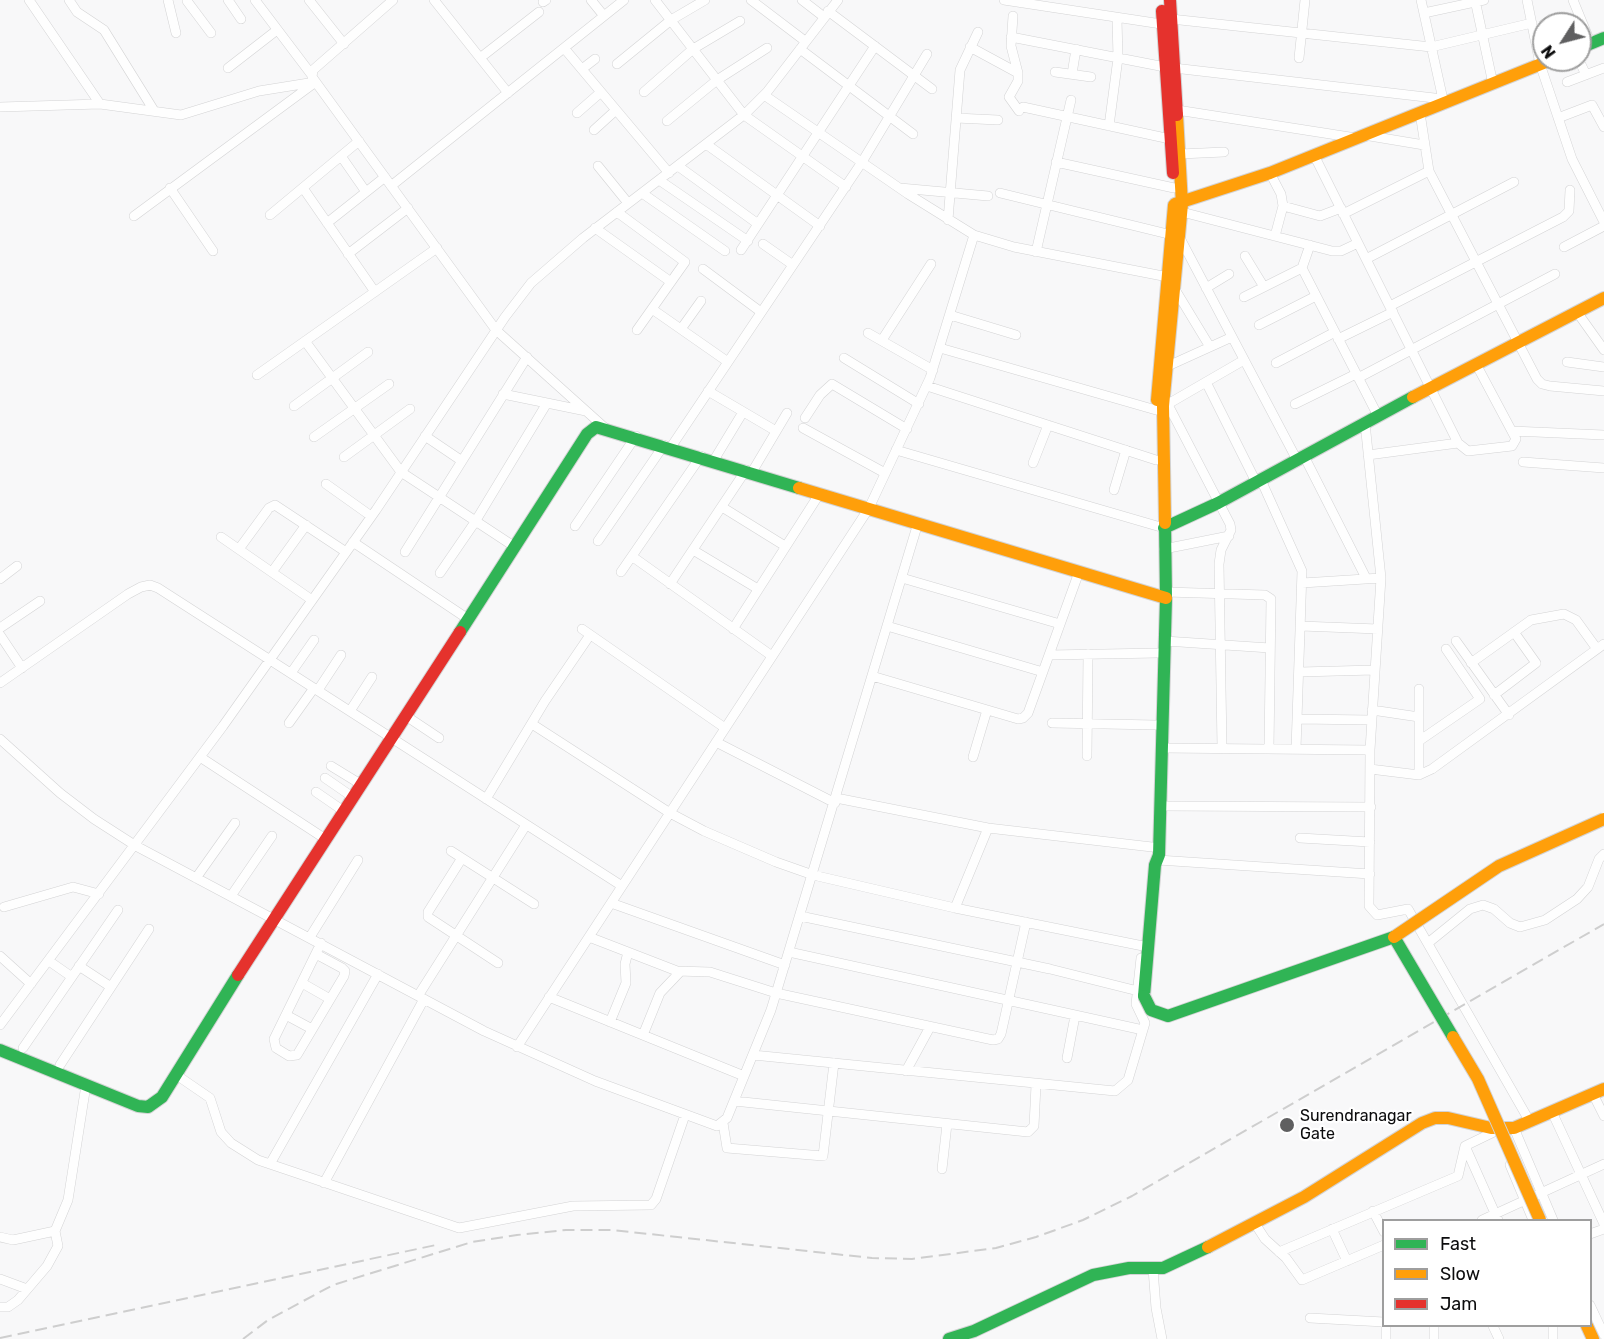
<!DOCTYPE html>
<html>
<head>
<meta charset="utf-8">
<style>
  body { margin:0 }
  #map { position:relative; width:1604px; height:1339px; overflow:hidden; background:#f8f8f9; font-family:Rubik,sans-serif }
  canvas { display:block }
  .legend { position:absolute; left:1382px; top:1219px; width:210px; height:108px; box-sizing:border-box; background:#fff; border:2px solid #9e9e9e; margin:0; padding:8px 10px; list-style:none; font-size:18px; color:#0c0c0d }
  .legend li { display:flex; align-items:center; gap:12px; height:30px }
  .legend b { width:30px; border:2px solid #9e9e9e }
  .north { position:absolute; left:1532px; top:12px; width:60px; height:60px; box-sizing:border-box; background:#fff; border:2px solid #9e9e9e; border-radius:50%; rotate:234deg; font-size:16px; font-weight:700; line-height:24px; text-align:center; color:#0c0c0d }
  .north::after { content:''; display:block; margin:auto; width:21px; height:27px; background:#5f5f60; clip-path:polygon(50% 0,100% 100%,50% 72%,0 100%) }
</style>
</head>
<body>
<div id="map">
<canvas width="1604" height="1339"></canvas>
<ul class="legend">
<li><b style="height:8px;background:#30b455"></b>Fast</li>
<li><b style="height:8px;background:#ff9f0a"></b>Slow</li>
<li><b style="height:8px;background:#e5322d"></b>Jam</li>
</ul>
<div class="north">N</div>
</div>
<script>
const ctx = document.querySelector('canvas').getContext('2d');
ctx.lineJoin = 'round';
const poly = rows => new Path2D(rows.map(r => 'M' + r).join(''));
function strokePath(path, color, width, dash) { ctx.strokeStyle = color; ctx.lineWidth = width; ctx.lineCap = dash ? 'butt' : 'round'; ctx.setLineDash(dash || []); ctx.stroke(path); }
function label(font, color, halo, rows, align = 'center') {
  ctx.font = font + ' Rubik,sans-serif'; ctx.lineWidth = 4.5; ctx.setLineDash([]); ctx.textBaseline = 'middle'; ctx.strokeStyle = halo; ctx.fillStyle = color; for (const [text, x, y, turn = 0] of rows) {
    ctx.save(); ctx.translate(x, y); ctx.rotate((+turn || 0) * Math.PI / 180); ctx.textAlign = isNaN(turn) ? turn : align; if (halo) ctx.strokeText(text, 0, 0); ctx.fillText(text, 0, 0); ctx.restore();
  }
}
const street = poly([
  [29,0,100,104],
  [69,0,77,12,104,30,153,109],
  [168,0,176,33],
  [228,0,241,19],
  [255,0,311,74],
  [309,0,344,44],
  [393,0,313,70,312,77,496,330,604,427],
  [434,0,508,93],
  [591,0,604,16],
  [655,0,744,115,846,187],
  [751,0,805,41],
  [802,0,824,17],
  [1004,0,1168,25],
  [1421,0,1444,104],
  [1475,0,1493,84],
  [1527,0,1540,64,1572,159,1604,222],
  [1573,0,1591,44],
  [187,1,211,33],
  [543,2,546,0],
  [828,11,932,89],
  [1424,13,1484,0],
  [1013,16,1011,46,1018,73,1018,81,1009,97,1019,111],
  [1171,19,1431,47,1532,23],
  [1011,37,1165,67,1443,99],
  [970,47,1018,73],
  [564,48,669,173],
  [800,49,913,134],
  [480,58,539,12],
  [1299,58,1305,0],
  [1579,60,1586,75],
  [617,64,671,20,705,0],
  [228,68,277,30],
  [582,69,595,59],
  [1055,72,1091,77],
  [1072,74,1076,49],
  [1567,82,1604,68],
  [644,92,693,49,740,21],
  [764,95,908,194,974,235,1014,247,1168,277],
  [0,107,100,104,181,115,259,91,315,82],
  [1023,107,1170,139],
  [1177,110,1356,138],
  [577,113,601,92],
  [1420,113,1429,171,1537,379,1542,384,1550,386,1604,391],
  [956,118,998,120],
  [1558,118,1592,105,1604,127],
  [667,121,717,80,767,48],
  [1109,126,1118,58,1117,19],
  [594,130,616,110],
  [1364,135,1424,145],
  [706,144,820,226],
  [1180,154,1224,152],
  [1314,155,1458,443,1468,451,1512,446,1516,439,1476,364],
  [341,156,366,192],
  [1056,162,1174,188],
  [598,166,628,203],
  [678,166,758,224],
  [1270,173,1281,194,1283,206,1275,236],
  [659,180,748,241],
  [391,186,624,0],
  [170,188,213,251],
  [303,188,375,292],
  [900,188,988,196],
  [642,193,725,251],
  [1000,193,1172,235],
  [1283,206,1320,216,1341,208],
  [617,212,685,262,637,330],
  [1182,212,1332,251,1341,251,1358,243],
  [1343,214,1429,171],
  [270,215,359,141],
  [134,216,313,84],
  [948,220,960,70,978,32],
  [327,223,385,177],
  [595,228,671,282],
  [1180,238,1297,460],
  [763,244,793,265],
  [1310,245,1302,268,1378,416],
  [1564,247,1604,226],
  [741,250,875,46],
  [1036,252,1071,100],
  [348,254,408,208],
  [1245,256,1264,287],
  [1366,259,1514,182],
  [703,269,761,312],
  [1206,288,1229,274],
  [1176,291,1210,347],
  [1244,297,1302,268],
  [1390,306,1563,217,1569,211,1570,190],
  [652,309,728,362],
  [1577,312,1604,350],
  [950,315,1016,335],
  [1259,325,1316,296],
  [681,329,701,301],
  [868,333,933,370],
  [1338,339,1393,312],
  [882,340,931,264],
  [305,341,401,472,515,547],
  [940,348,1156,410],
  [844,358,919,404],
  [1567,362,1604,367],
  [1276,363,1335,332],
  [1168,366,1232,337],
  [257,375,437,248],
  [1358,378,1555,274],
  [1206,382,1256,482],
  [927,386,1156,460],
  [708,391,776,431],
  [503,394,586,411],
  [1164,397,1230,524,1231,530,1221,550,1219,564,1222,748],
  [1168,404,1244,360],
  [1295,404,1356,374],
  [294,406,368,352],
  [805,418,820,395,832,384,907,429],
  [1365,423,1381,578,1370,750,1369,906,1377,915,1408,909,1530,1122],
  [803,428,885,473],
  [1512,431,1604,435],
  [425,436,462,461],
  [314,437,389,384],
  [671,447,862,162,927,54],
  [896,450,1164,528],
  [1368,455,1458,443],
  [1304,456,1366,578],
  [344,457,410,409],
  [714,460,743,412],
  [1523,462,1604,468],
  [1033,463,1048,425],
  [752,472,787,413],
  [1261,480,1302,571,1296,749],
  [326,484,371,516],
  [1114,490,1126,450],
  [722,507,785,546],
  [575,526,636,436],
  [221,537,312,600],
  [598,541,664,445],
  [353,542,468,619],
  [239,549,269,508,275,505,346,552],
  [1164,549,1229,536],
  [693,550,758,589],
  [405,552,527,357],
  [633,557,772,656],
  [272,572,306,525],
  [621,572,701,456],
  [440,573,475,522,547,403],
  [902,578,1060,624],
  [0,579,17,566],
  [1302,583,1381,578],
  [670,584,746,470],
  [1166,592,1265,595,1271,599,1269,749],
  [887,626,1043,672],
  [1301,626,1378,629],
  [0,628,40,601],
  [582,629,725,728],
  [733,629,820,493],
  [0,635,22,668],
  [1165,641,1270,648],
  [1456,641,1509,715],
  [1049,655,1158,653],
  [1471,663,1531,620,1564,614,1576,620,1597,649],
  [1300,672,1374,670],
  [291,673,314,640],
  [872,676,1018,719,1023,718,1028,713,1079,572],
  [0,683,128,594,141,587,150,585,158,588,622,886],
  [318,690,341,655],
  [1494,695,1536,663,1514,632],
  [1372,710,1419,717],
  [350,711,372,677],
  [406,716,439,738],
  [1298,719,1371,720],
  [289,723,314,688],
  [1052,723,1157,725],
  [532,724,670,813,704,831,776,862,813,875,955,908,1143,946],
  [0,739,60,793,94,819,136,846,484,1031,595,1081,717,1126,727,1118,771,1010,918,523],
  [1419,741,1480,699,1446,649],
  [716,742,835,803],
  [1162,748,1370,750],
  [1087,756,1088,654],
  [200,757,327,840],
  [973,757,987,710],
  [331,766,362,785],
  [1370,769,1419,775,1432,769,1604,644],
  [1419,775,1419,689],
  [325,778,354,798],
  [316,792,345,812],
  [836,798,988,828,1152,847],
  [486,799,545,701,590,635],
  [1161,806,1371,807],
  [1300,838,1370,842],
  [451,851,534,904],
  [462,858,428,912,428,917,498,963],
  [1158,860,1370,874],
  [196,878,235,823],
  [231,896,272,836],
  [611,903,785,965],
  [4,907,73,887,99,894],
  [955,908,988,828],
  [800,916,1050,969,1138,991],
  [310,937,358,860],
  [589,937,677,971,710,972,776,993,993,1040,998,1039,1001,1034,1026,922],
  [1428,943,1470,909,1483,905,1494,909,1510,923,1520,927,1545,920,1577,899,1588,887,1599,859,1604,854],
  [789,952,1143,1030],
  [316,954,342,968,345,971,344,976,297,1055,289,1056,276,1048,274,1039,321,943],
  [0,956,31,984],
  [49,961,72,977],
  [79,966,111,987],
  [302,983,330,999],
  [418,996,526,825],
  [549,997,744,1076],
  [286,1015,312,1029],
  [610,1022,626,983,625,964,628,952],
  [0,1025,223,726,376,510,505,317,531,283,583,238,745,114,767,92,838,0],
  [643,1035,660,993,680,972],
  [517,1047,869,508,930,378,974,235],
  [23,1048,118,910],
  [753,1055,1115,1091,1128,1080,1145,1023,1136,1004,1141,958],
  [1067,1058,1075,1016],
  [60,1065,149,929],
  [906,1071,930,1027],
  [175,1074,210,1098,221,1132,231,1143,258,1160,459,1228,573,1206,651,1205,656,1199,685,1115],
  [1593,1094,1604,1116],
  [734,1101,1028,1132,1034,1126,1036,1085],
  [1553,1114,1604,1224],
  [723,1123,727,1148,823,1156,834,1063],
  [1514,1128,1553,1220],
  [1465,1146,1498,1220],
  [270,1164,378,974],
  [1510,1165,1533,1220],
  [942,1169,947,1124],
  [324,1183,424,999],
  [1373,1211,1384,1232],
  [1482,1220,1604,1164],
  [1254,1222,1265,1239,1286,1258,1302,1280,1384,1245],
  [1332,1229,1347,1261],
  [1590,1234,1604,1229],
  [0,1237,13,1240,55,1231],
  [1279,1252,1458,1176,1465,1146,1496,1131],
  [1153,1269,1156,1308,1162,1339],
  [0,1279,27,1289],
  [1590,1305,1604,1335],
  [0,1307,8,1307,18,1300,47,1266,58,1246,55,1231,68,1200,86,1085],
  [1310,1318,1384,1322],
  [1493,1326,1499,1339],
  [1553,1326,1553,1339],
  [1386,1339,1386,1326],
  [1434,1339,1434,1326]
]);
const fast = poly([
  [1580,48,1604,38],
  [1164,528,1218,503,1413,397],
  [460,632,587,434,596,427,799,488],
  [1144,996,1155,865,1159,855,1166,598,1165,523],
  [0,1050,138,1106,148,1107,162,1097,238,975],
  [949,1339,974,1331,1093,1275,1129,1268,1163,1268,1208,1247]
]);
const slow = poly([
  [1175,204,1270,173,1551,60],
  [1413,397,1604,298],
  [1157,400,1174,205],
  [799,488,1166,598],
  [1165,523,1163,406,1182,204,1177,115],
  [1208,1247,1304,1197,1422,1123,1435,1118,1448,1118,1491,1128,1514,1128,1604,1089],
  [1587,1326,1593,1339]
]);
const jam = poly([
  [1170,0,1177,115],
  [1162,11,1173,173],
  [238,975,460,632]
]);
strokePath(street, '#d3d3d4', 10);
strokePath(fast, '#d3d3d4', 14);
strokePath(slow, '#d3d3d4', 14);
strokePath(jam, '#d3d3d4', 14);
strokePath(street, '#fefefe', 9);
strokePath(fast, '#30b455', 12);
strokePath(slow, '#ff9f0a', 12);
strokePath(jam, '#e5322d', 12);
strokePath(poly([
  [0,1338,436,1245],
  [243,1339,268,1320,333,1285,472,1242,517,1235,566,1230,612,1230,872,1258,912,1259,996,1248,1036,1237,1083,1220,1132,1196,1604,924]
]), '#cecece', 2, [12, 6]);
const fastBridge = poly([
  [1144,996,1151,1010,1168,1016,1394,937,1453,1037]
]);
const slowBridge = poly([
  [1394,937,1499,866,1604,819],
  [1453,1037,1478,1079,1540,1220]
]);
strokePath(fastBridge, '#d3d3d4', 14, []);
strokePath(slowBridge, '#d3d3d4', 14, []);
strokePath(fastBridge, '#30b455', 12);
strokePath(slowBridge, '#ff9f0a', 12);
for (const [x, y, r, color] of [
  [1287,1125,8,"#5f5f60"]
]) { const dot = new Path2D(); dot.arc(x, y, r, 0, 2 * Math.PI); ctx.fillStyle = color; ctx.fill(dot); strokePath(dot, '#fff', 2); }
label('16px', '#0c0c0d', '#fff', [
  ["Surendranagar",1300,1116],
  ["Gate",1300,1134]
], 'left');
</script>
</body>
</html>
